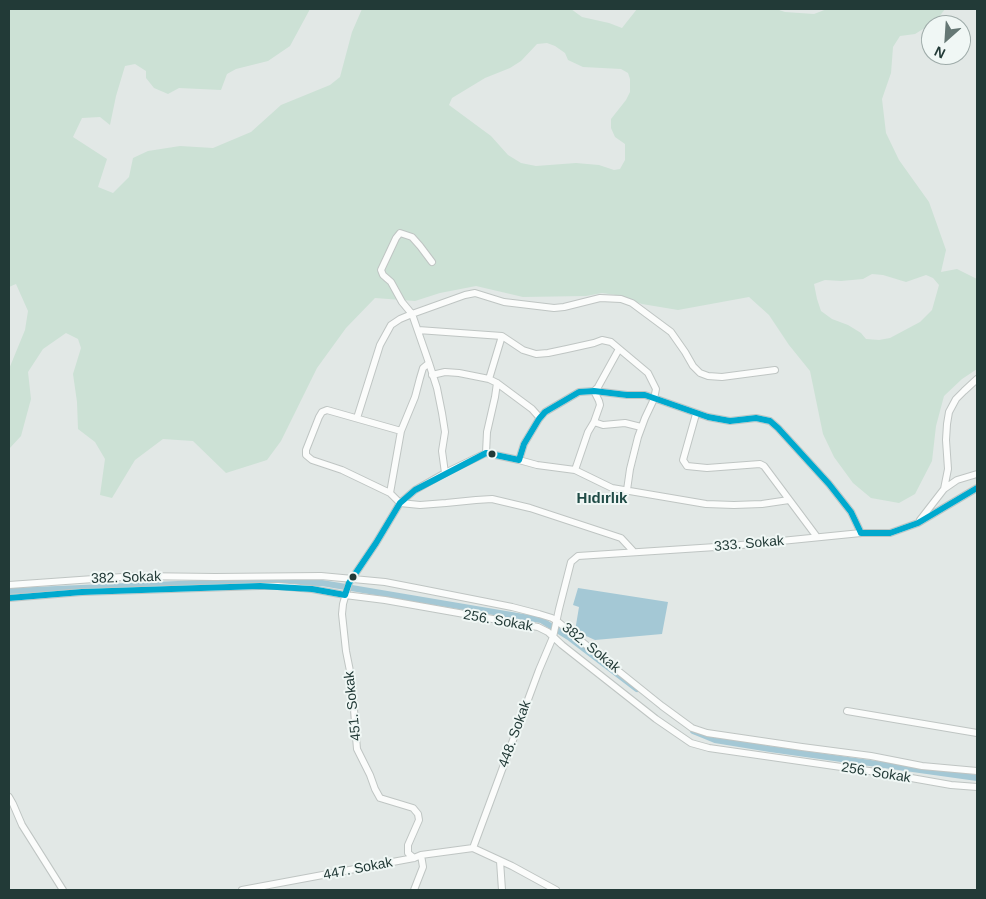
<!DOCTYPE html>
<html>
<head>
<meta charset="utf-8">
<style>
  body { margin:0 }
  #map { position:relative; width:986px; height:899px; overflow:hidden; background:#e2e8e6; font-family:Arial,sans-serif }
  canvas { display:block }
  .frame { position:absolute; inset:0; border:10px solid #223a37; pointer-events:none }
  .north { position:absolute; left:921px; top:15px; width:50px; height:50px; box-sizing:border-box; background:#f0f7f5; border:1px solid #9eaba9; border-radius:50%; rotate:206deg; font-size:14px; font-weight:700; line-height:20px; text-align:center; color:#223a37 }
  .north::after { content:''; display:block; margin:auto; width:18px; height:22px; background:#657774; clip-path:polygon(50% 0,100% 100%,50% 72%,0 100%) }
</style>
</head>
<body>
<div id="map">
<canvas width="986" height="899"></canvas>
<div class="frame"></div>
<div class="north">N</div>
</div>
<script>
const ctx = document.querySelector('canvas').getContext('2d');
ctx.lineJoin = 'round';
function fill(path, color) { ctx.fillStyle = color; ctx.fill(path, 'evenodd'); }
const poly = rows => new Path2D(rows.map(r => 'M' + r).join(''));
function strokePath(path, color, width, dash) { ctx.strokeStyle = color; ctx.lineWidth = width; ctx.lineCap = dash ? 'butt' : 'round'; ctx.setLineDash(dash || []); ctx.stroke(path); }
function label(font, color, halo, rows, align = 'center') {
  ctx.font = font + ' Arial,sans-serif'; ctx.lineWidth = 4; ctx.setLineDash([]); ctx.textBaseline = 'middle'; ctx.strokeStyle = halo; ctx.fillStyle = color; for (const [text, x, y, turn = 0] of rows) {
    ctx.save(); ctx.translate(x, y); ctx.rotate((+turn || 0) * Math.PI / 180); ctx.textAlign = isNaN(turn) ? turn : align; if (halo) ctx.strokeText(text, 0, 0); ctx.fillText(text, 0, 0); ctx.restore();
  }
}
fill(poly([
  [9,9,310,9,290,46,268,61,236,69,227,74,221,90,179,88,168,94,154,88,146,78,146,71,135,64,125,66,116,96,110,125,100,117,82,118,73,137,107,159,98,187,113,193,129,177,133,158,148,151,180,146,213,148,251,132,281,105,330,85,340,77,352,32,362,9,571,9,582,17,609,23,622,28,637,9,776,9,785,12,814,14,827,9,945,9,936,21,915,34,900,36,893,47,891,73,882,99,886,133,899,160,929,202,946,250,941,272,957,269,977,279,977,369,962,379,944,396,936,426,932,461,915,494,899,503,871,498,853,483,834,457,823,434,810,371,789,345,769,315,749,297,678,310,642,304,616,295,602,293,586,296,523,297,476,286,440,293,415,301,375,298,346,328,317,368,281,441,267,460,226,473,193,441,163,439,135,460,112,498,100,495,105,459,95,442,78,429,77,402,73,374,81,348,78,339,66,333,43,349,28,372,31,399,21,436,9,449,9,369,25,330,28,311,16,284,9,287],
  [547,43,555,46,565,53,568,60,583,67,621,69,628,73,630,79,630,92,626,100,611,119,611,128,615,137,625,144,625,160,620,169,614,170,599,165,576,163,536,166,521,163,508,155,491,136,449,105,452,98,485,78,510,68,521,61,537,44],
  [872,274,883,275,906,282,926,275,933,278,939,285,932,310,920,322,890,338,879,340,866,339,861,333,848,325,832,319,821,311,817,299,814,284,825,280,841,281,863,279]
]), '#cce1d5');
fill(poly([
  [578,588,668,602,662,634,595,640,575,631,579,607,573,605]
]), '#a4c8d5');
strokePath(poly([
  [9,591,226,582,322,583,541,620,570,638,637,689],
  [693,731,715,740,770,749,977,778]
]), '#a4c8d5', 6);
const street = poly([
  [432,262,420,246,412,237,400,233,396,238,381,270,383,275,391,282,402,302,412,314,429,363,437,388,442,413,445,432,442,451,445,473],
  [418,330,502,336,523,350,536,354,548,353,567,349,594,343,602,340,611,342,648,373,656,389,654,399,645,418,638,437,630,469,627,490],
  [432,375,445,372,459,373,489,379,497,383,532,409,540,418],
  [489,379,502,336],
  [696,414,683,460,687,466,707,468,760,464,764,466,817,537],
  [357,418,380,345,391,325,400,319,412,314,465,295,475,293,504,302,554,308,564,307,600,298,621,299,632,303,671,332,685,352,693,366,700,373,708,376,722,377,775,370],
  [594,422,603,425,625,423,641,427],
  [401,431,327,410,322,412,319,417,306,450,306,455,312,460,342,470,390,493,400,503,420,505,446,503,476,500,492,499,530,508,621,538,634,552],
  [486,453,487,432,495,397,497,383],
  [519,460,537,465,575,470,612,488,706,504,734,505,762,504,789,500],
  [575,470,588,432,594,422,600,405,599,401,594,391,598,387,619,349],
  [944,489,948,469,946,440,947,424,949,412,956,399,964,391,977,379],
  [390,493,401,431,415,397,420,378,423,368,429,363],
  [920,520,944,489,957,480,977,474],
  [9,585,136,576,215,577,321,576,385,582,421,589,512,607,539,614,552,618,557,621,591,649,662,706,692,728,707,733,802,747,871,756,922,766,977,771],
  [9,598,82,592,260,586,278,586,312,589,345,595,385,600,538,627,548,632,562,645,656,719,691,743,709,748,883,773,951,785,977,787],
  [847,711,977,733],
  [9,797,13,804,22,825,63,890],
  [473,848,539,670,553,637,559,609,571,562,578,556,731,546,861,533,890,533,918,523,977,488],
  [473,848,512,866,556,890],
  [414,858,408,853,408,845,419,820,418,814,413,808,380,798,375,789,370,775,357,749,356,737,352,681,346,651,342,614,343,604,349,583,376,543,400,503,415,490,445,473,486,453,519,460,524,444,539,419,545,412,579,392,594,391,627,395,645,395,708,417,730,421,756,418,770,421,778,428,829,484,851,512,861,533],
  [500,861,502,890],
  [242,890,414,858,421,855,473,848],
  [414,890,423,867,421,855]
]);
strokePath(street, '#bfc5c3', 8);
strokePath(street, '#fbfcfb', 6);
strokePath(poly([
  [861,533,890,533,918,523,977,488],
  [345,595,349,583,376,543,400,503,415,490,486,453,519,460,524,444,539,419,545,412,579,392,594,391,627,395,645,395,708,417,730,421,756,418,770,421,778,428,829,484,851,512,861,533],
  [9,598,82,592,260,586,312,589,345,595]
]), '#00a9ce', 6);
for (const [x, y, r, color] of [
  [492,454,4.5,"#223a37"],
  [353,577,4.5,"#223a37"]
]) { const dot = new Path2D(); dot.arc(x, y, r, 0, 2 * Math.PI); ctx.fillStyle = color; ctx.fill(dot); strokePath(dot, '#f0f7f5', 2); }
label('14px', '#223a37', '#f0f7f5', [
  ["333. Sokak",749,544,-5],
  ["382. Sokak",126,578,-2],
  ["256. Sokak",498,621,10],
  ["382. Sokak",591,648,39],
  ["451. Sokak",353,706,-96],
  ["448. Sokak",515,734,-70],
  ["256. Sokak",876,773,9],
  ["447. Sokak",358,869,-11]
]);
label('bold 15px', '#1f4b46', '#f0f7f5', [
  ["Hıdırlık",602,499]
]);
</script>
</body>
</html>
